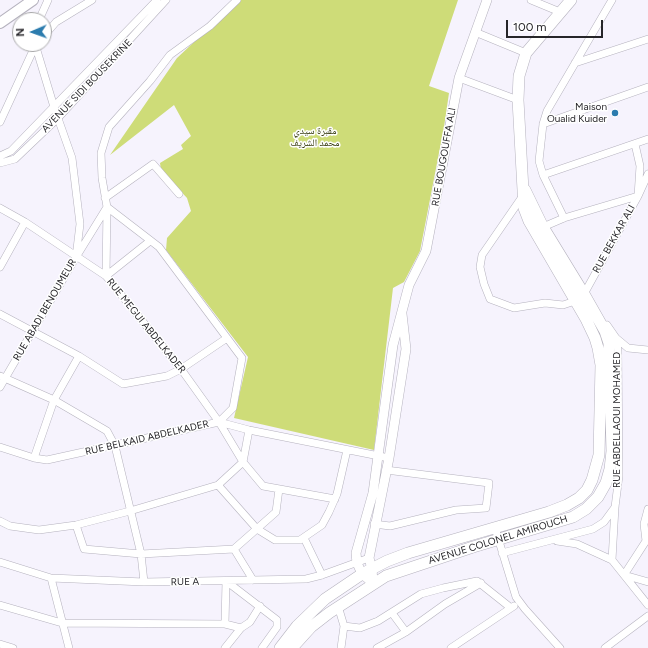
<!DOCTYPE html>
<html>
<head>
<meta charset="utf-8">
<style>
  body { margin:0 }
  #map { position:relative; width:648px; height:648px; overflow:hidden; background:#f6f3fd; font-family:Figtree,sans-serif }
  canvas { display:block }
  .north { position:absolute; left:12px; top:12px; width:40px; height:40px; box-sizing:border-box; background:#fff; border:1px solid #a8a8a9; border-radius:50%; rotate:268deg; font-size:11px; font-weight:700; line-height:16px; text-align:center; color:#262529 }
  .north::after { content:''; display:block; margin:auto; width:14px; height:18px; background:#2c7cae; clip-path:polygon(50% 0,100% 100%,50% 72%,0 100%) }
  .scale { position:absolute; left:506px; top:20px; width:97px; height:18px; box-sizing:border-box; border:2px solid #262529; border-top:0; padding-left:5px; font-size:12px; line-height:14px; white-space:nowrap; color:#262529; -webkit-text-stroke:3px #fff; paint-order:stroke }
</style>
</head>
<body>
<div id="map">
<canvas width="648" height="648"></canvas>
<div class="north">N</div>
<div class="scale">100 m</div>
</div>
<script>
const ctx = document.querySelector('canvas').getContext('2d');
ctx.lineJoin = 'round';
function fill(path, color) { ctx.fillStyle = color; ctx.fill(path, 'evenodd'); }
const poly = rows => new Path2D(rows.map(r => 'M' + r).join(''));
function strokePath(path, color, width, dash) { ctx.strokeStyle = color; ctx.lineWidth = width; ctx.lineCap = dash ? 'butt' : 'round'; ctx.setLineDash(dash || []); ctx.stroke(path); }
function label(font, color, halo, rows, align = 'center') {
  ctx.font = font + ' Figtree,"Noto Naskh Arabic",sans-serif'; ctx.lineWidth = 3; ctx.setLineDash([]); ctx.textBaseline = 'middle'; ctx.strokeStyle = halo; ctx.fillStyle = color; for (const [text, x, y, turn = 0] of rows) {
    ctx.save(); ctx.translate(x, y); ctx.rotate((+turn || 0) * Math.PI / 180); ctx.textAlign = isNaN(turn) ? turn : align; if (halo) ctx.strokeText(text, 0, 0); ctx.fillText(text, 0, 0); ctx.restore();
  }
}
fill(poly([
  [239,0,458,0,429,86,449,93,444,127,420,251,404,282,393,288,374,450,234,418,248,357,166,250,167,238,191,211,187,198,161,170,160,163,183,149,181,145,191,136,174,105,110,155,177,58]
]), '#cedc78');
const minor = poly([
  [531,0,560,12],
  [39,20,48,0],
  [475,32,526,53],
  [44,36,56,22,92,0],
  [575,63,648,39],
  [459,78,518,100],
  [0,122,36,44],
  [543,124,648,87],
  [0,156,11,151,157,0],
  [0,163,15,159,58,118,166,0],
  [543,175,648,139],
  [522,197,482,255,480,267,484,284,490,299,514,308,545,303,563,305,575,301,584,294,638,196,648,174],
  [105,198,153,164,179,194],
  [0,208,25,222,106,276,181,369,219,422,243,462,263,486,335,499],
  [564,218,543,175,539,161,543,124,547,111,612,0],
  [543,227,564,218,638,196,640,166,635,144],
  [78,254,107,207,159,247,242,358,233,408,219,422],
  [0,267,25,222],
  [106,276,107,207,102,178,101,153,109,127,150,81,170,55,210,26,237,0],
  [106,276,150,241],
  [0,314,79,356,123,384,167,376,181,369,227,338],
  [607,325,616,338,618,351,619,476,615,507,612,560],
  [616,338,628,348,648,350],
  [0,376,54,400,107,431,115,446,141,554,144,582],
  [0,387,76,257,80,224,72,158,54,107,35,44],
  [0,447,34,458,47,460,219,422,249,430,389,458],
  [34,458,54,400,79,356],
  [218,485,257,529,275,540,300,540,322,525,329,512,337,494,347,450],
  [648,509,644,524,646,541,648,541],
  [0,521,10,526,39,530,76,525,130,511,218,485,243,462,249,430],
  [374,524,390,526,456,510,486,508,489,483,386,470],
  [76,525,84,549,141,554,234,549,276,512,279,489],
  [495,528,516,597,525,609,560,648],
  [304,538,322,575],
  [557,541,577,544,612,560,648,605],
  [646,541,624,575,648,582],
  [234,549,253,580],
  [502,553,593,529,604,522,615,507],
  [0,562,51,578,144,582,306,579,322,575,369,558],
  [51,578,69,648],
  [226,581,277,620,277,627,262,648],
  [0,605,62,623,225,624,241,628],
  [338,606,344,626,360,628,378,621,421,594,443,588,477,581,511,608],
  [392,613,406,632],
  [225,624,226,581],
  [0,644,13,648],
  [225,648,241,628,250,622,260,606],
  [341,648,344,626],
  [377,648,406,632,445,604,481,583],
  [451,648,514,606],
  [605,648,648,616]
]);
const tertiary = poly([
  [402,314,406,349,389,458,369,558,372,569,373,583,362,574,357,563,356,553,373,493,393,345,409,285,426,251,459,78,487,0]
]);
const secondary = poly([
  [0,23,33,0]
]);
const primary = poly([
  [280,648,297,626,325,599,362,574,387,561,408,553,549,512,567,505,579,498,587,490,592,480,599,455,601,365,598,348,595,338,586,319,529,221,524,208,518,100,519,76,526,53,571,0],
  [292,648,311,627,329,613,386,576,473,547,573,517,586,509,598,497,606,483,610,469,612,451,609,343,605,331,584,294,543,227,525,190]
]);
strokePath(minor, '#b5b2be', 8);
strokePath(tertiary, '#b5b2be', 10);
strokePath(secondary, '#b5b2be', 12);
strokePath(primary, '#b5b2be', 12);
strokePath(minor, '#fff', 7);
strokePath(tertiary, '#fff', 9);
strokePath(secondary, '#fff', 10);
strokePath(primary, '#fff', 11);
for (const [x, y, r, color] of [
  [615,113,4,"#2c7cae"]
]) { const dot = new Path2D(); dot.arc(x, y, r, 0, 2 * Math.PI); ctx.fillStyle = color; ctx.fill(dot); strokePath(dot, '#fff', 1.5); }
label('10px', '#262529', '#fff', [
  ["AVENUE SIDI BOUSEKRINE",87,86,-46],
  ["RUE BOUGOUFFA ALI",444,157,-80],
  ["RUE BEKKAR ALI",614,239,-61],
  ["RUE ABADI BENOUMEUR",45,310,-60],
  ["RUE MEGUI ABDELKADER",146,326,51],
  ["RUE ABDELLAOUI MOHAMED",617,420,-90],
  ["RUE BELKAID ABDELKADER",147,438,-13],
  ["AVENUE COLONEL AMIROUCH",498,540,-17],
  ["RUE A",185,582,-1]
]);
label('10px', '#262529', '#fff', [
  ["Maison",607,107],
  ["Oualid Kuider",607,119]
], 'right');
label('10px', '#363b0f', '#fff', [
  ["مقبرة سيدي",315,131],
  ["محمد الشريف",315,143]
]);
</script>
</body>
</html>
